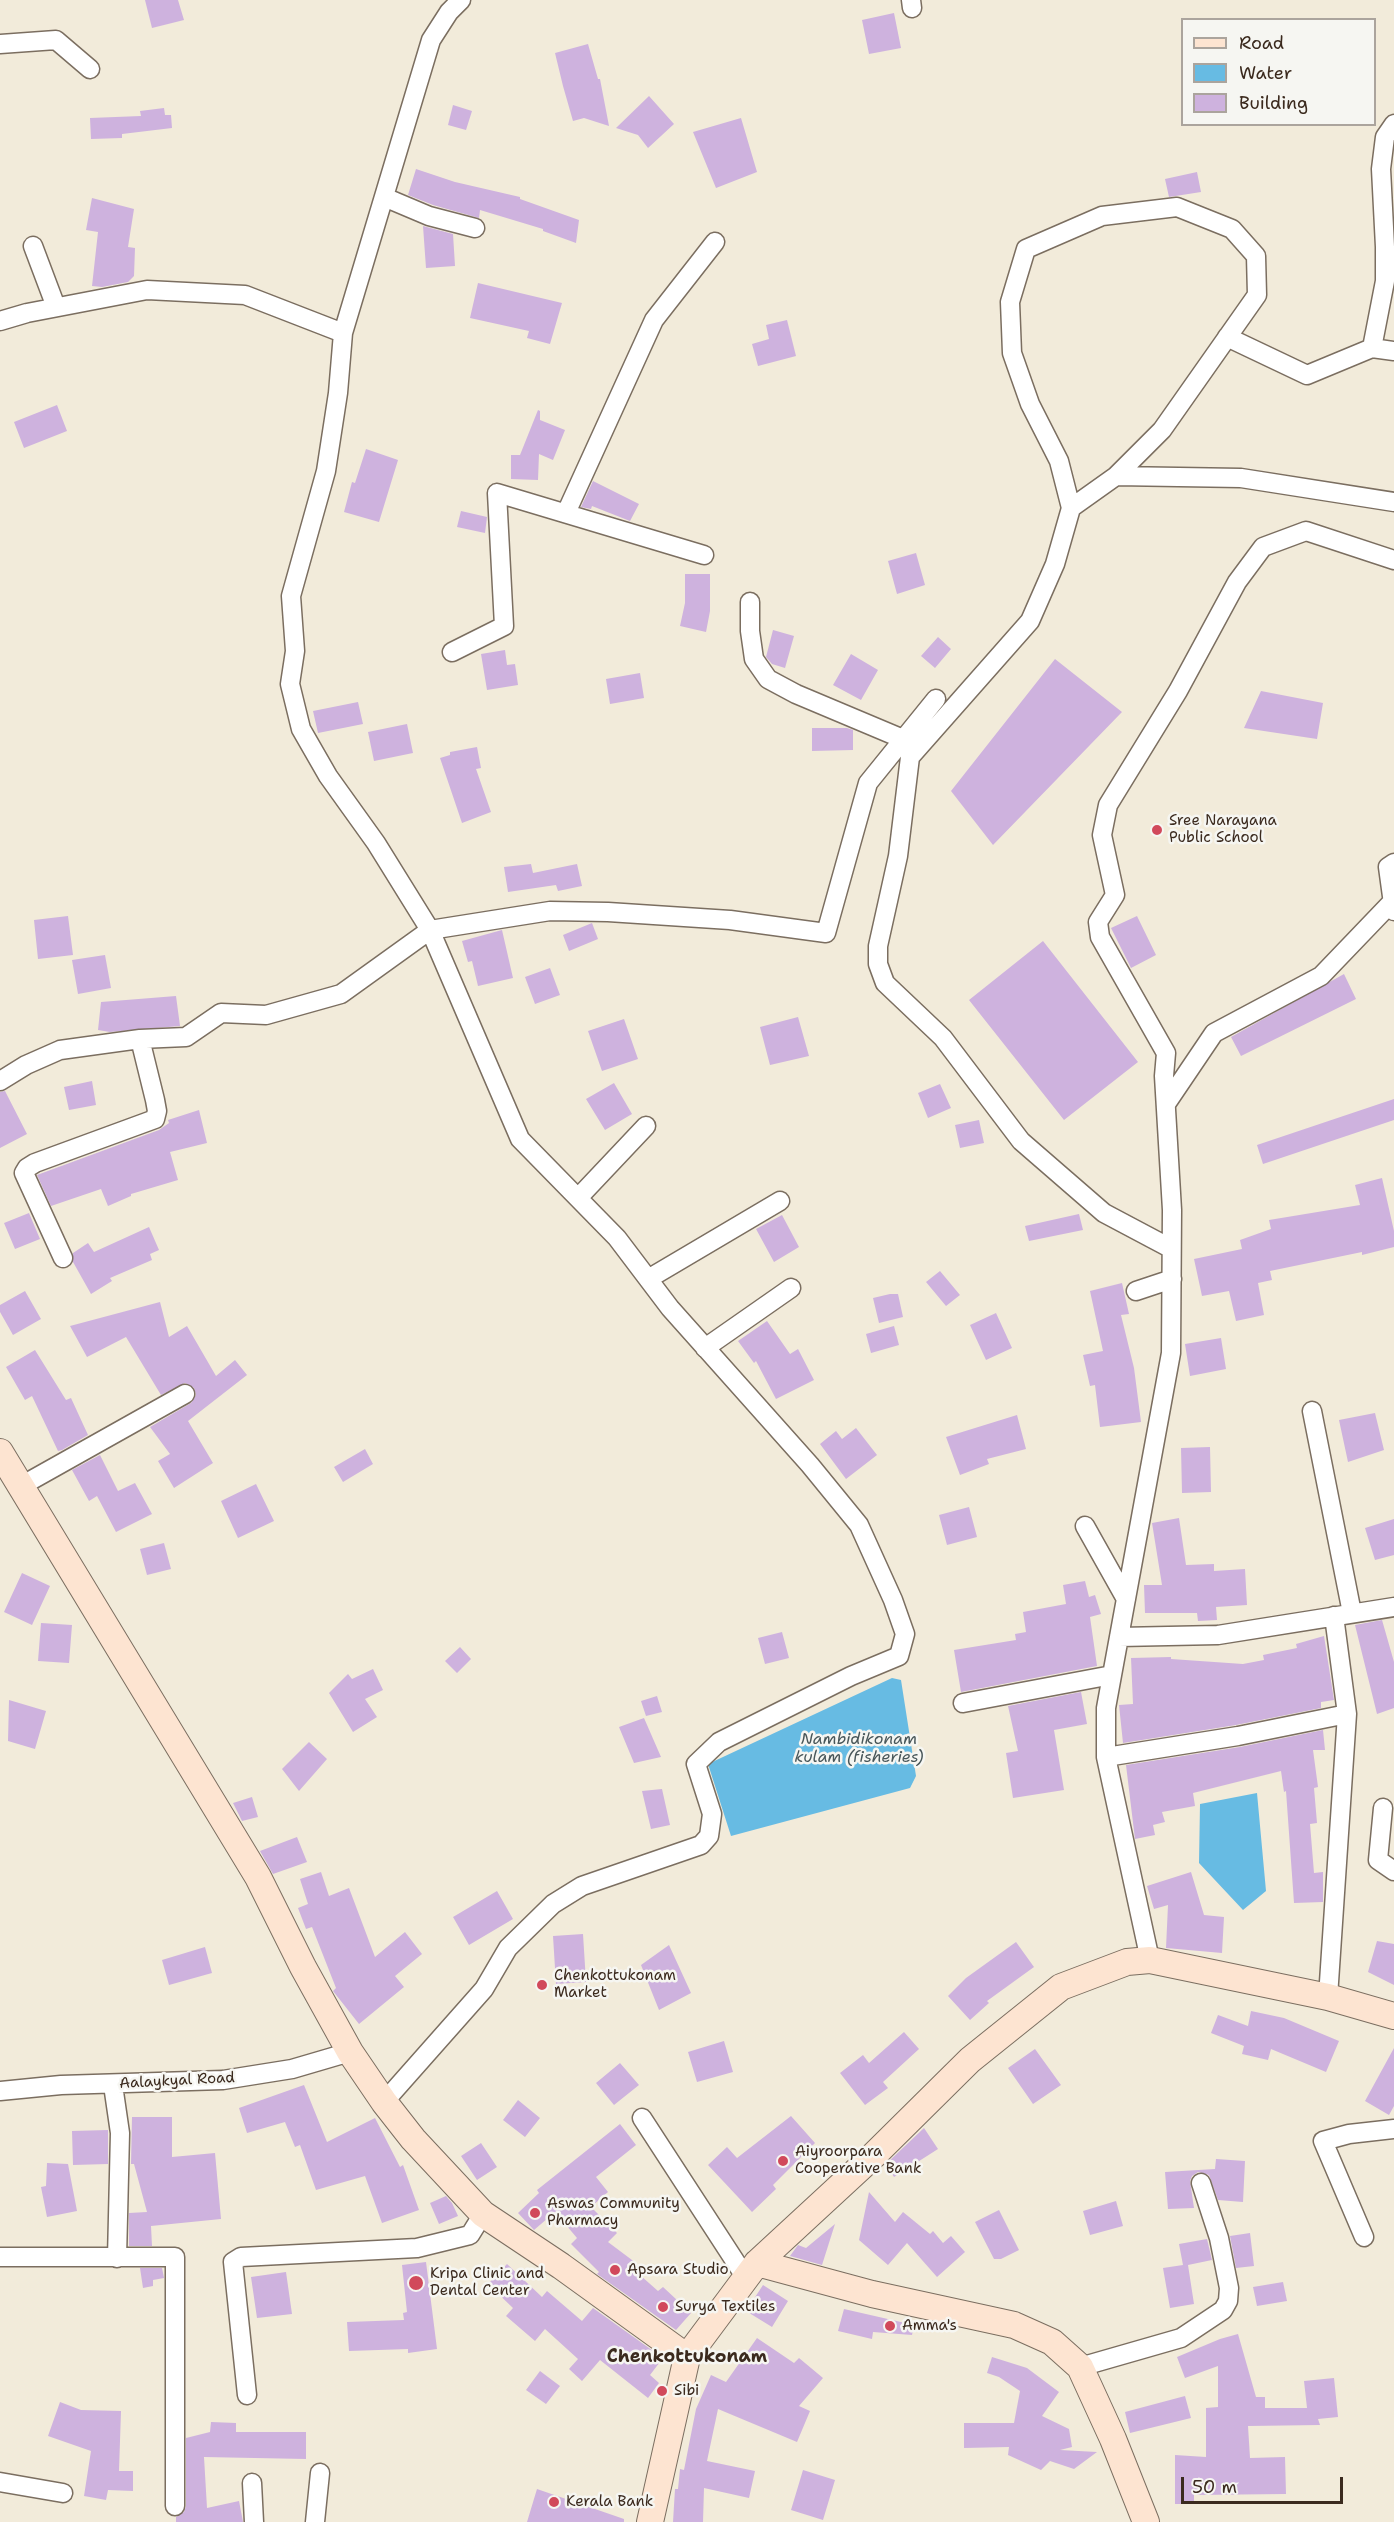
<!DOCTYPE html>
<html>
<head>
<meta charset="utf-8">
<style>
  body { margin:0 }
  #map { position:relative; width:1394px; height:2522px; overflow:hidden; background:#f2ebda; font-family:"Shantell Sans",sans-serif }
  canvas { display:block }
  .legend { position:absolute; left:1181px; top:18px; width:195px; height:108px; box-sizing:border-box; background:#f6f6f2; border:2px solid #aba49d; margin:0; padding:8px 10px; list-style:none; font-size:18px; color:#3b2a1e }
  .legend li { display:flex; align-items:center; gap:12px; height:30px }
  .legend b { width:30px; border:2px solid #aba49d }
  .scale { position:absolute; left:1181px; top:2477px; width:162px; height:27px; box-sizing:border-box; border:3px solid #3b2a1e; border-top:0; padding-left:8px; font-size:18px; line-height:21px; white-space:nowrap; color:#3b2a1e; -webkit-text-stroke:4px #f6f6f2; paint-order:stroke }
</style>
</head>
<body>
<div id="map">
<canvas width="1394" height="2522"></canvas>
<ul class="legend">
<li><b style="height:8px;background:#fde4d1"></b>Road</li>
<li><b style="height:16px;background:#67bbe3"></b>Water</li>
<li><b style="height:16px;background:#ceb2de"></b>Building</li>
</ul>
<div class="scale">50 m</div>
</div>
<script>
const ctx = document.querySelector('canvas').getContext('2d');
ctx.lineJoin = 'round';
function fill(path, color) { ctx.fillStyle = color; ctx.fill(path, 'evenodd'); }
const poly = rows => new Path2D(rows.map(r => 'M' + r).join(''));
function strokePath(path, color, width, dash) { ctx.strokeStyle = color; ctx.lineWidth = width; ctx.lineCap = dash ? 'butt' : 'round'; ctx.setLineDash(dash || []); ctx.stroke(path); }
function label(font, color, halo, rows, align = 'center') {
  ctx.font = font + ' "Shantell Sans",sans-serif'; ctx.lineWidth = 5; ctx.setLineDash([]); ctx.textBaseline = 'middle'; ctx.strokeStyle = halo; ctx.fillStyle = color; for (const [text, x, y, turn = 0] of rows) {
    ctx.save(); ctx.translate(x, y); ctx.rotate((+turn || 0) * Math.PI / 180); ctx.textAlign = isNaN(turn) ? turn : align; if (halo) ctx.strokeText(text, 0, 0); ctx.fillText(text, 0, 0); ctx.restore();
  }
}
fill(poly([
  [892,1678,901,1680,916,1776,910,1788,731,1836,708,1764],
  [1257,1793,1266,1891,1243,1910,1199,1863,1200,1804]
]), '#67bbe3');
fill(poly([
  [145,0,178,0,184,20,152,28],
  [894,13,901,48,869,54,862,20],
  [588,44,598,79,600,79,609,126,584,118,573,121,563,86,555,53],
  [649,96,674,124,648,148,638,135,616,128],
  [453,105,472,111,466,130,448,125],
  [164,108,165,115,171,115,172,128,122,134,122,138,91,139,90,118,141,116,140,111],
  [741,118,757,172,716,188,693,132],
  [416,169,455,182,520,197,520,199,579,220,576,243,543,231,543,229,480,210,479,218,433,205,408,195],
  [1197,172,1201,192,1169,197,1165,179],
  [92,198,134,209,128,247,135,248,134,276,128,282,102,287,92,286,98,232,86,230],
  [423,226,453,234,455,266,426,268],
  [478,283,562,303,550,344,527,338,529,331,470,318],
  [787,320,796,356,758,366,752,344,769,339,766,325],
  [57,405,67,431,24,448,14,422],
  [538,410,540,411,540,420,565,430,553,460,539,454,538,480,511,479,511,455,520,455],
  [366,449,398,460,379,522,344,512,352,482,355,483],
  [593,481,639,504,630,521,592,506,591,509,581,507],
  [461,511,487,517,485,533,457,527],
  [916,553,925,585,897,594,888,561],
  [685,574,710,574,710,611,706,632,680,626,685,603],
  [773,630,794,636,785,668,772,664,766,657],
  [938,637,951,649,935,668,921,656],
  [505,650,507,665,515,664,518,685,487,690,481,654],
  [851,654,878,670,861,700,833,685],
  [1055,659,1122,712,993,845,951,791],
  [640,673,644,698,610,704,606,679],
  [1261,691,1323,703,1317,739,1244,728],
  [358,702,363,724,318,733,313,711],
  [407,724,413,753,374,761,368,732],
  [812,728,847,728,853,730,853,750,812,751],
  [477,747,481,768,476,769,491,812,462,823,440,758,450,755,450,752],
  [531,864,533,873,577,864,582,886,558,891,556,885,508,892,504,867],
  [68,916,73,955,38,959,34,920],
  [1137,916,1156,955,1131,968,1111,928],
  [592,923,598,939,569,951,563,935],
  [502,930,513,978,478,986,472,961,468,962,462,941],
  [1043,941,1138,1062,1064,1120,969,1000],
  [105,955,111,988,78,994,72,960],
  [550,968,560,995,535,1004,525,977],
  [1344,974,1356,999,1241,1056,1231,1037],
  [176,996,180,1026,110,1032,98,1030,101,1002],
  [798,1017,809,1056,770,1065,760,1027],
  [624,1019,638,1059,602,1071,588,1031],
  [92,1081,96,1105,69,1110,64,1087],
  [614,1083,632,1114,605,1130,586,1099],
  [940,1084,951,1108,928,1118,918,1093],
  [5,1091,27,1134,0,1148,0,1092],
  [1394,1099,1394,1120,1263,1164,1257,1145],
  [199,1110,207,1143,170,1152,178,1180,131,1194,131,1196,108,1206,101,1189,51,1206,37,1175,159,1130,169,1123,168,1120],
  [979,1120,984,1143,960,1148,955,1125],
  [1382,1178,1394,1231,1394,1247,1362,1255,1362,1252,1270,1271,1272,1280,1258,1283,1264,1315,1236,1321,1229,1291,1202,1296,1194,1259,1242,1249,1240,1240,1271,1229,1269,1220,1360,1205,1355,1185],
  [29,1213,40,1239,15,1249,4,1223],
  [1079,1214,1083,1230,1029,1241,1025,1226],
  [782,1215,799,1247,774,1262,756,1229],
  [149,1227,159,1250,150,1254,152,1260,110,1278,112,1281,91,1294,73,1262,73,1253,88,1243,94,1252],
  [940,1271,960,1295,946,1306,926,1282],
  [1122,1283,1129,1314,1121,1315,1134,1368,1141,1422,1100,1427,1095,1385,1090,1386,1083,1355,1103,1351,1090,1291],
  [25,1291,41,1319,13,1335,0,1312,0,1305],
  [890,1294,898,1294,903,1317,879,1323,873,1298],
  [160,1302,169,1337,187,1326,216,1376,235,1360,247,1375,188,1421,213,1463,174,1488,158,1461,170,1454,150,1427,191,1403,196,1395,194,1388,185,1383,161,1395,126,1337,87,1357,70,1326],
  [996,1313,1012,1348,986,1360,970,1325],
  [767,1321,790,1354,798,1349,814,1380,776,1399,756,1361,754,1363,738,1341],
  [894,1326,899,1345,871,1353,866,1334],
  [1221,1338,1226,1369,1190,1376,1185,1344],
  [35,1350,66,1400,71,1398,88,1435,62,1450,58,1451,32,1396,25,1400,6,1367],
  [1375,1413,1384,1450,1348,1462,1339,1420],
  [1017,1415,1026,1449,987,1459,989,1464,960,1475,946,1437],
  [856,1428,877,1455,846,1479,820,1444,836,1431,842,1439],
  [1210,1447,1211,1492,1182,1493,1181,1448],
  [365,1449,373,1464,343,1482,334,1467],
  [100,1455,118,1491,135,1483,152,1514,116,1532,97,1496,89,1501,72,1470],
  [256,1484,274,1521,238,1538,221,1501],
  [969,1507,977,1537,947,1545,939,1515],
  [1179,1518,1186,1565,1214,1564,1214,1571,1245,1569,1247,1605,1216,1607,1217,1620,1198,1621,1197,1613,1145,1613,1144,1585,1162,1585,1152,1523],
  [1394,1519,1394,1555,1375,1560,1365,1528],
  [164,1543,171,1569,147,1575,140,1549],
  [22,1573,50,1586,32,1625,4,1612],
  [1085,1581,1089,1597,1095,1595,1101,1614,1090,1617,1097,1666,961,1692,954,1650,1016,1640,1015,1634,1026,1632,1023,1612,1066,1604,1063,1585],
  [1382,1620,1394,1662,1394,1708,1377,1714,1355,1625],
  [41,1623,72,1625,69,1663,38,1661],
  [782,1632,789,1658,765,1664,758,1638],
  [1324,1636,1334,1700,1321,1702,1321,1708,1236,1725,1123,1743,1119,1705,1133,1704,1131,1658,1171,1657,1171,1659,1243,1664,1264,1660,1263,1655,1297,1648,1296,1644],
  [460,1647,471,1659,457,1673,445,1661],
  [373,1669,383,1690,365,1699,377,1717,353,1732,329,1693,348,1674,352,1679],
  [1081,1692,1087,1724,1054,1730,1064,1790,1013,1798,1006,1753,1018,1751,1008,1706],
  [657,1696,662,1712,646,1716,641,1701],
  [9,1700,46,1711,35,1749,8,1741],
  [644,1718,661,1757,634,1763,619,1727],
  [1323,1730,1325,1750,1313,1750,1318,1787,1314,1788,1317,1823,1310,1824,1314,1873,1323,1872,1323,1902,1294,1903,1286,1791,1284,1792,1281,1771,1193,1793,1195,1806,1162,1812,1165,1822,1153,1825,1155,1835,1135,1839,1126,1765,1240,1747],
  [309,1742,327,1759,299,1791,282,1769],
  [662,1789,670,1825,651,1829,642,1791],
  [252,1797,258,1817,242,1821,233,1803],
  [297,1837,307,1862,273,1874,260,1851],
  [321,1872,329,1896,349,1888,375,1957,405,1932,422,1954,395,1976,404,1987,359,2024,333,1991,336,1988,312,1927,306,1929,298,1908,308,1904,300,1879],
  [1191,1872,1204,1915,1224,1917,1222,1953,1166,1948,1168,1905,1154,1909,1147,1886],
  [497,1891,513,1919,469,1945,453,1917],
  [583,1934,586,1982,556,1984,553,1936],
  [1377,1941,1394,1944,1394,1985,1368,1972],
  [1016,1942,1034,1967,987,2001,989,2003,970,2020,948,1996,966,1978],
  [669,1945,691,1993,659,2010,641,1965],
  [205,1947,212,1973,169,1985,162,1960],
  [1251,2011,1284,2018,1339,2041,1326,2072,1271,2049,1268,2060,1242,2054,1244,2046,1211,2033,1218,2015,1248,2026],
  [904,2032,919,2049,883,2082,888,2088,865,2105,840,2073,863,2055,869,2063],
  [724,2041,733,2072,697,2082,688,2052],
  [1394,2048,1394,2106,1389,2115,1365,2101],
  [1035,2049,1061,2085,1033,2104,1008,2068],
  [620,2063,639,2085,614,2105,596,2083],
  [304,2085,327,2142,375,2118,400,2167,403,2165,419,2210,382,2223,365,2176,316,2190,300,2145,295,2147,285,2122,247,2133,239,2108],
  [518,2100,540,2118,525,2137,503,2120],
  [791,2116,815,2143,773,2185,776,2189,752,2212,708,2165,727,2147,737,2158],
  [132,2117,172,2117,172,2157,215,2153,221,2219,151,2226,152,2246,129,2246,129,2213,147,2212,134,2164,131,2164],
  [620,2124,636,2145,596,2177,608,2192,591,2207,617,2233,608,2242,636,2263,632,2268,658,2291,663,2287,691,2313,676,2330,597,2274,599,2272,571,2244,577,2238,555,2212,534,2230,518,2213,539,2193,537,2190],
  [924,2128,938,2149,894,2177,886,2164],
  [108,2130,108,2164,73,2165,72,2131],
  [481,2143,497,2167,477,2180,461,2156],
  [1216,2159,1245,2161,1243,2202,1218,2200,1209,2175,1198,2172,1192,2176,1190,2181,1194,2208,1168,2209,1165,2172,1215,2169],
  [47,2163,68,2164,77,2211,47,2217,41,2187,46,2186],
  [869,2192,895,2222,903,2212,930,2234,933,2231,943,2243,951,2236,965,2252,937,2277,907,2243,888,2265,859,2240],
  [446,2196,452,2203,458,2216,439,2224,430,2203],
  [1116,2201,1123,2226,1090,2235,1083,2211],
  [999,2210,1019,2250,1001,2259,994,2259,975,2222],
  [835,2224,822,2265,790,2256,798,2245,806,2248],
  [1250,2233,1254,2266,1236,2268,1230,2236],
  [1207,2239,1212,2260,1188,2265,1194,2304,1170,2308,1163,2268,1183,2265,1179,2244],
  [426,2262,437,2349,408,2353,408,2349,349,2351,347,2322,404,2320,403,2313,407,2312,402,2265],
  [507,2264,542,2297,547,2291,582,2321,593,2308,663,2358,650,2375,659,2383,648,2398,600,2360,582,2381,569,2369,578,2359,545,2329,535,2341,506,2316,513,2308,488,2284],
  [140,2268,162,2268,164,2278,153,2280,153,2286,143,2288],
  [286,2272,292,2314,257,2318,251,2277],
  [1283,2282,1287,2301,1257,2306,1253,2287],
  [763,2285,788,2301,772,2327,746,2311],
  [844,2309,914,2325,912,2335,873,2332,872,2339,838,2331],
  [1238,2334,1256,2397,1265,2397,1265,2408,1307,2408,1304,2381,1334,2378,1338,2417,1318,2419,1320,2425,1248,2426,1250,2458,1285,2457,1286,2494,1194,2495,1194,2504,1175,2504,1175,2455,1206,2457,1206,2408,1218,2407,1218,2366,1185,2378,1177,2357,1220,2339],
  [757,2338,794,2363,799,2358,823,2378,799,2406,810,2411,797,2442,718,2409,707,2461,755,2471,749,2498,704,2488,703,2522,673,2522,675,2489,678,2489,680,2469,684,2470,696,2409,711,2375,726,2382],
  [992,2357,1027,2368,1059,2392,1042,2416,1069,2429,1072,2447,1060,2450,1097,2452,1074,2469,1050,2461,1041,2470,1008,2455,1009,2447,964,2448,964,2423,1014,2423,1020,2391,999,2377,987,2373],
  [540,2371,560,2386,546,2404,526,2390],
  [1185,2396,1191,2418,1130,2433,1125,2412],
  [60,2402,81,2410,121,2411,119,2471,133,2471,133,2491,108,2490,106,2500,84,2496,91,2451,48,2436],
  [211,2422,236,2423,236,2432,306,2432,306,2459,204,2457,207,2508,239,2501,243,2522,176,2522,176,2517,184,2512,186,2506,186,2438,210,2432],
  [803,2470,835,2480,823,2520,791,2510],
  [537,2489,624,2519,624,2522,527,2522]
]), '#ceb2de');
const street = poly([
  [461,0,449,12,431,40,343,333,338,393,326,471,291,596,295,651,290,684,301,729,328,776,376,843,430,930,550,911,608,912,730,920,826,933,868,783,936,699],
  [911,0,912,8],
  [0,44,56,40,90,69],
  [384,197,429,216,475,228],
  [33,246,56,307],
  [0,321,27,313,147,290,245,295,343,333],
  [1227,337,1307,375,1372,348,1394,351],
  [1372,348,1385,281,1385,247,1381,169,1385,137,1394,124],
  [1116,476,1241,478,1394,502],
  [1071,508,1116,476,1162,430,1257,295,1256,256,1232,229,1177,207,1102,216,1026,249,1010,302,1012,353,1030,404,1059,461,1071,508,1055,564,1030,621,910,757,898,856,878,946,878,964,885,983,943,1038,1021,1141,1104,1213,1170,1248],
  [566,513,654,320,715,242],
  [750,602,750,631,754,659,768,679,796,694,903,739],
  [452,652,504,626,497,493,704,555],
  [1394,863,1388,867,1394,911],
  [0,1081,26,1065,60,1050,140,1039],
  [1166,1104,1214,1033,1321,976,1391,903],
  [578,1198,646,1126],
  [63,1258,24,1173,27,1168,35,1163,155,1119,157,1111,155,1100,140,1039,186,1037,221,1013,266,1015,341,994,430,930,520,1139,617,1238,670,1308,810,1465,859,1525,893,1600,905,1634,899,1656,851,1676,719,1742,696,1764,712,1814,709,1836,701,1845,582,1886,553,1904,508,1948,484,1989,384,2102],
  [648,1279,780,1201],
  [1136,1291,1172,1279],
  [705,1348,791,1288],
  [1312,1411,1352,1613],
  [21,1486,185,1394],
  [1085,1526,1126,1599],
  [1119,1637,1218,1635,1394,1607],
  [963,1703,1112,1675],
  [1106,1757,1238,1736,1347,1714],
  [1383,1808,1378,1860,1394,1871],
  [1150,1960,1106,1757,1106,1708,1171,1353,1172,1210,1164,1076,1166,1053,1100,937,1098,922,1115,895,1102,835,1108,805,1178,691,1237,582,1263,547,1306,531,1394,560],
  [1328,1997,1347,1714,1334,1616],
  [113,2085,120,2133,117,2258],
  [0,2091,61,2085,223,2080,292,2069,350,2052],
  [642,2118,746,2278],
  [1364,2237,1323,2141,1349,2134,1394,2129],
  [0,2257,175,2257,175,2506],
  [1080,2367,1181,2338,1223,2310,1228,2301,1229,2288,1219,2238,1201,2183],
  [247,2395,233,2262,241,2257,417,2248,470,2235,483,2214],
  [0,2482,63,2493],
  [252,2483,254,2522],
  [315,2522,320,2473]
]);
const secondary = poly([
  [0,1452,258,1877,303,1967,350,2052,384,2102,413,2139,483,2214,561,2266,687,2357],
  [757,2263,872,2294,1014,2325,1052,2342,1080,2367,1113,2439,1146,2522],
  [650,2522,687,2357,757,2263,874,2155,970,2060,1061,1987,1127,1962,1150,1960,1328,1997,1394,2016]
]);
strokePath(street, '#7b6e60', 21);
strokePath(secondary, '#7b6e60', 28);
strokePath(street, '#fff', 18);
strokePath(secondary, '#fde4d1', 26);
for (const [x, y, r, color] of [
  [1157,830,6,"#d1495b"],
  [542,1985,6,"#d1495b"],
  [783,2161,6,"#d1495b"],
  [535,2213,6,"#d1495b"],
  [615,2270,6,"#d1495b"],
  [416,2283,8,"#d1495b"],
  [663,2307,6,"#d1495b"],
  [890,2326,6,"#d1495b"],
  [662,2391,6,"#d1495b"],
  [554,2502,6,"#d1495b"]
]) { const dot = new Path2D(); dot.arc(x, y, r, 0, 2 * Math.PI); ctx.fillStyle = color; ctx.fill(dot); strokePath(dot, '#f6f6f2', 2); }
label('15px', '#3b2a1e', '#f6f6f2', [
  ["Sree Narayana",1169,821],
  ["Public School",1169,838],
  ["Chenkottukonam",554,1976],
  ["Market",554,1993],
  ["Aiyroorpara",795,2152],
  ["Cooperative Bank",795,2169],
  ["Aswas Community",547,2204],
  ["Pharmacy",547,2221],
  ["Apsara Studio",627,2270],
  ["Kripa Clinic and",430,2274],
  ["Dental Center",430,2291],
  ["Surya Textiles",675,2307],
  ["Amma's",902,2326],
  ["Sibi",674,2391],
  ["Kerala Bank",566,2502]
], 'left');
label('15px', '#3b2a1e', '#f6f6f2', [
  ["Aalaykyal Road",177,2081,-3]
]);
label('italic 16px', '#485659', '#f6f6f2', [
  ["Nambidikonam",859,1740],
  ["kulam (fisheries)",859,1758]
]);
label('bold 18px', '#3b2a1e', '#f6f6f2', [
  ["Chenkottukonam",687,2357]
]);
</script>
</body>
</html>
